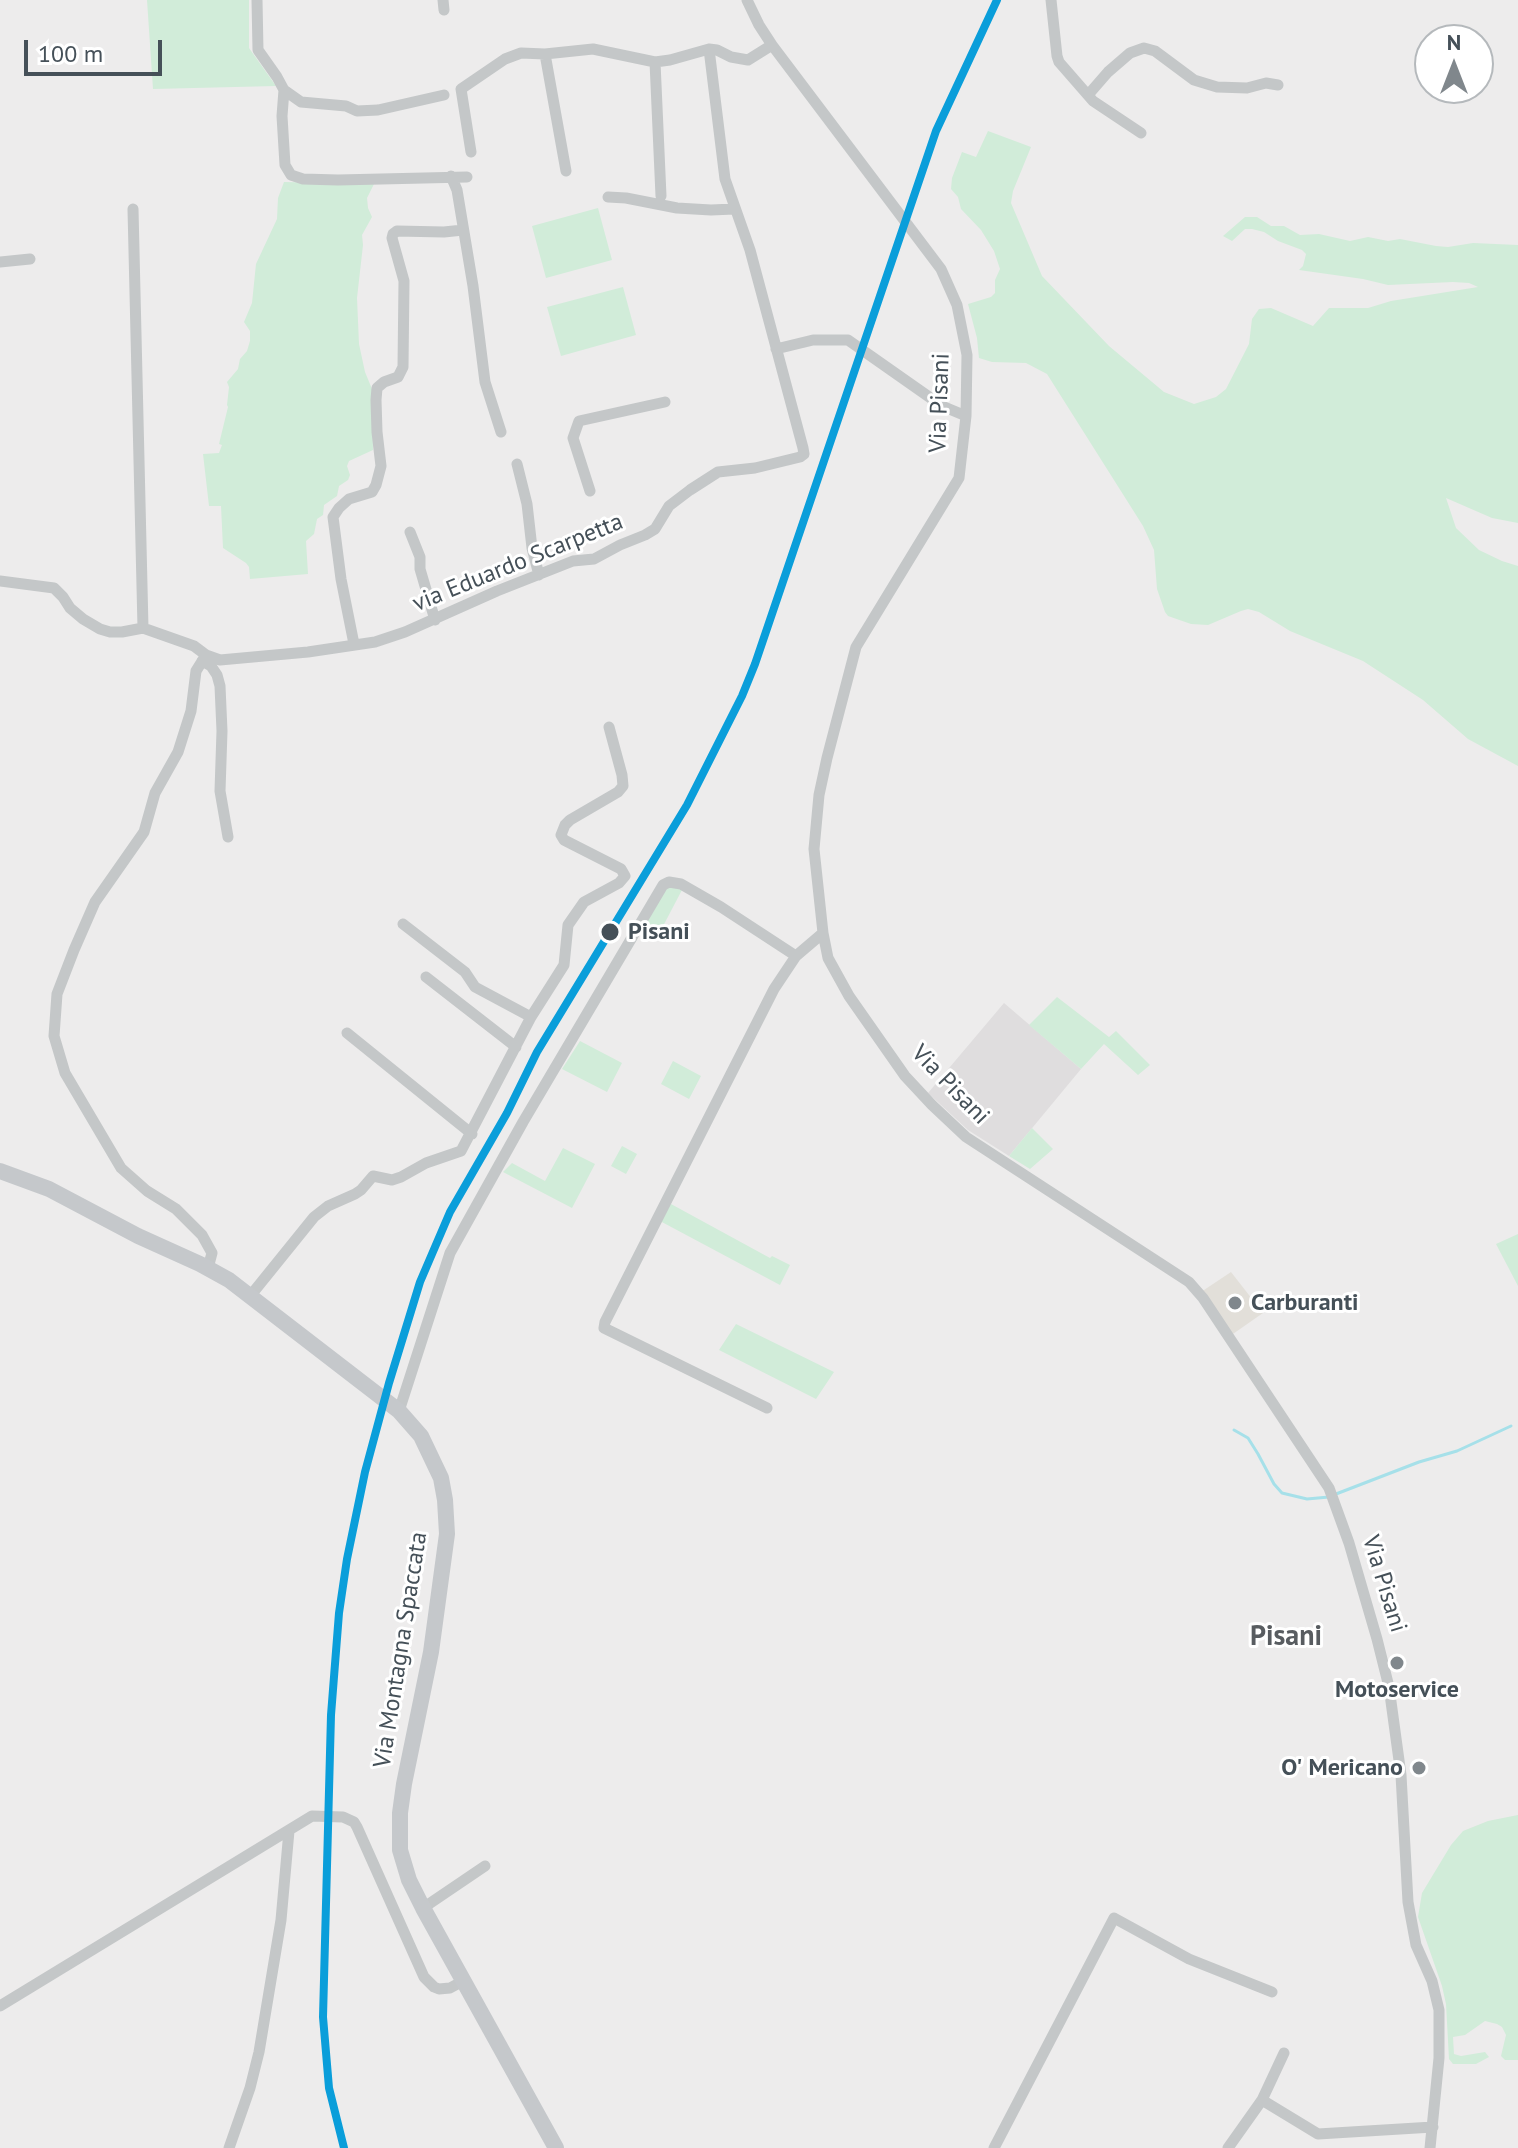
<!DOCTYPE html>
<html>
<head>
<meta charset="utf-8">
<style>
  body { margin:0 }
  #map { position:relative; width:1518px; height:2148px; overflow:hidden; background:#edecec; font-family:"PT Sans",sans-serif }
  canvas { display:block }
  .north { position:absolute; left:1414px; top:24px; width:80px; height:80px; box-sizing:border-box; background:#fff; border:2px solid #b5b9bc; border-radius:50%; rotate:0deg; font-size:22px; font-weight:700; line-height:32px; text-align:center; color:#455058 }
  .north::after { content:''; display:block; margin:auto; width:28px; height:36px; background:#80878c; clip-path:polygon(50% 0,100% 100%,50% 72%,0 100%) }
  .scale { position:absolute; left:24px; top:40px; width:138px; height:36px; box-sizing:border-box; border:4px solid #455058; border-top:0; padding-left:10px; font-size:24px; line-height:28px; white-space:nowrap; color:#455058; -webkit-text-stroke:6px #fff; paint-order:stroke }
</style>
</head>
<body>
<div id="map">
<canvas width="1518" height="2148"></canvas>
<div class="north">N</div>
<div class="scale">100 m</div>
</div>
<script>
const ctx = document.querySelector('canvas').getContext('2d');
ctx.lineJoin = 'round';
function fill(path, color) { ctx.fillStyle = color; ctx.fill(path, 'evenodd'); }
const poly = rows => new Path2D(rows.map(r => 'M' + r).join(''));
function strokePath(path, color, width, dash) { ctx.strokeStyle = color; ctx.lineWidth = width; ctx.lineCap = dash ? 'butt' : 'round'; ctx.setLineDash(dash || []); ctx.stroke(path); }
function label(font, color, halo, rows, align = 'center') {
  ctx.font = font + ' "PT Sans",sans-serif'; ctx.lineWidth = 6; ctx.setLineDash([]); ctx.textBaseline = 'middle'; ctx.strokeStyle = halo; ctx.fillStyle = color; for (const [text, x, y, turn = 0] of rows) {
    ctx.save(); ctx.translate(x, y); ctx.rotate((+turn || 0) * Math.PI / 180); ctx.textAlign = isNaN(turn) ? turn : align; if (halo) ctx.strokeText(text, 0, 0); ctx.fillText(text, 0, 0); ctx.restore();
  }
}
fill(poly([
  [1231,1272,1263,1313,1230,1336,1201,1292]
]), '#e2dfd9');
fill(poly([
  [1004,1003,1081,1069,1009,1156,968,1130,928,1093]
]), '#dfddde');
fill(poly([
  [147,0,249,0,249,48,276,86,153,89],
  [988,131,1031,147,1013,191,1011,203,1042,276,1109,346,1164,392,1194,404,1216,397,1226,389,1249,344,1252,319,1259,309,1271,308,1313,326,1329,308,1368,308,1391,301,1478,287,1469,283,1453,282,1388,285,1363,279,1299,270,1303,266,1306,254,1302,250,1278,241,1264,232,1252,229,1245,229,1232,241,1223,236,1245,217,1257,217,1271,226,1284,226,1300,235,1319,234,1350,241,1368,237,1388,241,1400,239,1436,246,1448,247,1473,243,1518,245,1518,523,1492,518,1446,498,1456,528,1479,550,1502,561,1518,566,1518,766,1468,739,1423,700,1363,661,1290,631,1259,612,1248,609,1241,611,1208,625,1191,624,1168,616,1165,612,1157,589,1154,550,1143,526,1047,374,1026,363,992,362,979,358,977,338,968,304,991,297,995,293,995,280,1000,269,994,251,981,230,961,209,958,197,951,189,952,178,962,152,976,157],
  [284,182,374,184,367,198,368,208,372,217,362,235,363,245,357,298,359,344,365,372,372,389,373,450,349,461,347,466,350,475,348,480,339,486,337,496,324,505,323,515,317,519,314,534,306,541,308,574,250,579,249,567,246,563,223,548,221,506,209,506,203,454,219,453,222,445,219,444,228,407,227,405,229,387,227,382,238,369,240,359,247,351,250,341,250,331,244,322,252,303,256,264,277,219,278,198],
  [598,208,612,260,546,278,532,226],
  [623,287,636,335,561,356,547,307],
  [665,886,683,888,661,930,667,934,664,939,643,928],
  [1057,997,1109,1037,1116,1031,1150,1065,1138,1075,1104,1044,1081,1069,1029,1025],
  [580,1041,622,1063,607,1092,562,1069],
  [673,1061,701,1076,689,1099,661,1084],
  [1032,1128,1053,1149,1030,1169,1009,1156],
  [622,1146,637,1154,626,1174,611,1166],
  [563,1148,595,1164,572,1208,503,1172,512,1163,545,1181],
  [671,1204,770,1258,772,1256,790,1265,780,1285,660,1221],
  [1518,1234,1518,1286,1496,1244],
  [736,1324,834,1372,816,1399,719,1350],
  [1518,1815,1518,2060,1505,2060,1501,2056,1506,2035,1502,2027,1497,2024,1485,2021,1465,2035,1453,2037,1454,2054,1461,2056,1485,2052,1489,2057,1476,2064,1453,2064,1449,2059,1446,2004,1442,1986,1418,1917,1422,1893,1451,1845,1463,1831,1488,1821]
]), '#d1ecd9');
strokePath(poly([
  [1234,1430,1248,1438,1258,1454,1274,1484,1282,1493,1307,1499,1329,1497],
  [1336,1494,1419,1462,1457,1451,1511,1426]
]), '#a6e0e9', 3);
strokePath(poly([
  [257,0,258,50,277,77,284,90,282,116,285,165,291,175,303,179,338,180,467,177],
  [443,0,444,10],
  [747,0,759,25,772,45,941,269,957,305,967,355,966,416,959,478,856,647,827,758,819,795,814,849,823,933,828,958,849,996,905,1076,932,1105,966,1137,1189,1282,1203,1298,1329,1488,1349,1543,1377,1639,1389,1687,1401,1775,1408,1902,1416,1945,1432,1981,1439,2010,1439,2058,1430,2148],
  [1051,0,1057,56,1059,62,1093,101,1141,133],
  [545,54,566,171],
  [655,62,661,196],
  [284,90,301,102,346,106,357,111,378,110,444,95],
  [1088,95,1108,72,1130,53,1144,48,1155,51,1194,80,1217,87,1247,88,1266,83,1278,85],
  [471,152,461,89,505,59,521,53,545,54,593,49,655,62,670,60,709,49],
  [451,176,457,190,473,286,485,382,501,432],
  [608,197,626,198,677,208,711,210,734,209],
  [133,209,143,628],
  [0,262,30,259],
  [776,349,813,340,848,340,942,406,966,416],
  [517,464,527,504,532,548,539,575],
  [590,491,573,438,579,421,665,402],
  [410,532,420,557,420,569,435,620],
  [0,581,54,588,63,597,70,608,83,619,100,629,110,632,122,632,143,628,194,646,206,655,220,660,308,652,375,642,405,632,497,591,573,561,594,559,620,545,645,535,655,529,669,506,690,490,718,472,755,468,800,457,804,454,803,448,750,250,725,179,709,49,717,50,731,57,748,60,772,45],
  [354,644,341,579,333,517,339,508,349,499,372,492,376,485,381,466,377,432,376,400,377,388,384,382,398,377,403,367,404,281,392,238,393,234,397,231,444,232,463,230],
  [206,655,196,671,191,711,178,752,155,793,144,832,95,902,74,950,57,994,54,1036,65,1073,121,1168,147,1191,176,1209,202,1235,212,1253,208,1268],
  [202,661,211,666,217,675,220,686,222,731,220,791,228,837],
  [403,924,465,972,475,987,531,1017],
  [426,977,516,1047],
  [347,1033,472,1134],
  [251,1295,314,1217,328,1206,355,1194,361,1190,373,1176,392,1180,401,1177,426,1163,461,1151,531,1017,564,965,568,925,584,902,619,883,625,876,621,869,564,840,561,835,565,825,570,820,618,792,623,786,622,775,609,727],
  [767,1408,604,1328,605,1322,774,989,796,956],
  [399,1411,450,1253,523,1122,663,885,669,882,681,884,721,907,796,956,823,933],
  [423,1908,485,1866],
  [0,2006,312,1816,343,1817,354,1822,357,1827,424,1977,434,1987,439,1989,450,1988,463,1981],
  [1262,2100,1318,2134,1433,2127],
  [229,2148,250,2088,259,2052,281,1920,289,1831],
  [994,2148,1114,1918,1189,1959,1272,1992],
  [1228,2148,1262,2100,1284,2053]
]), '#c4c7c8', 11);
strokePath(poly([
  [0,1171,49,1189,138,1236,200,1264,229,1280,399,1411,421,1436,441,1478,445,1500,447,1534,431,1652,404,1784,400,1813,400,1850,409,1880,423,1908,556,2148]
]), '#c5c8cb', 16);
strokePath(poly([
  [344,2148,329,2088,323,2017,331,1715,339,1613,347,1559,365,1472,389,1383,420,1282,450,1212,507,1113,537,1052,687,805,742,696,755,664,936,131,997,0]
]), '#0a9eda', 8);
for (const [x, y, r, color] of [
  [610,932,10,"#455058"],
  [1235,1303,8,"#80878c"],
  [1397,1663,8,"#80878c"],
  [1419,1768,8,"#80878c"]
]) { const dot = new Path2D(); dot.arc(x, y, r, 0, 2 * Math.PI); ctx.fillStyle = color; ctx.fill(dot); strokePath(dot, '#fff', 3); }
label('24px', '#455058', '#fff', [
  ["Via Pisani",940,403,-88],
  ["via Eduardo Scarpetta",518,563,-22],
  ["Via Pisani",950,1085,46],
  ["Via Pisani",1384,1584,73],
  ["Via Montagna Spaccata",401,1650,-81]
]);
label('bold 24px', '#455058', '#fff', [
  ["Pisani",628,932]
], 'left');
label('bold 24px', '#455058', '#fff', [
  ["Carburanti",1251,1303],
  ["Motoservice",1397,1690,"center"],
  ["O' Mericano",1403,1768,"right"]
], 'left');
label('bold 28px', '#585c60', '#fff', [
  ["Pisani",1286,1637]
]);
</script>
</body>
</html>
